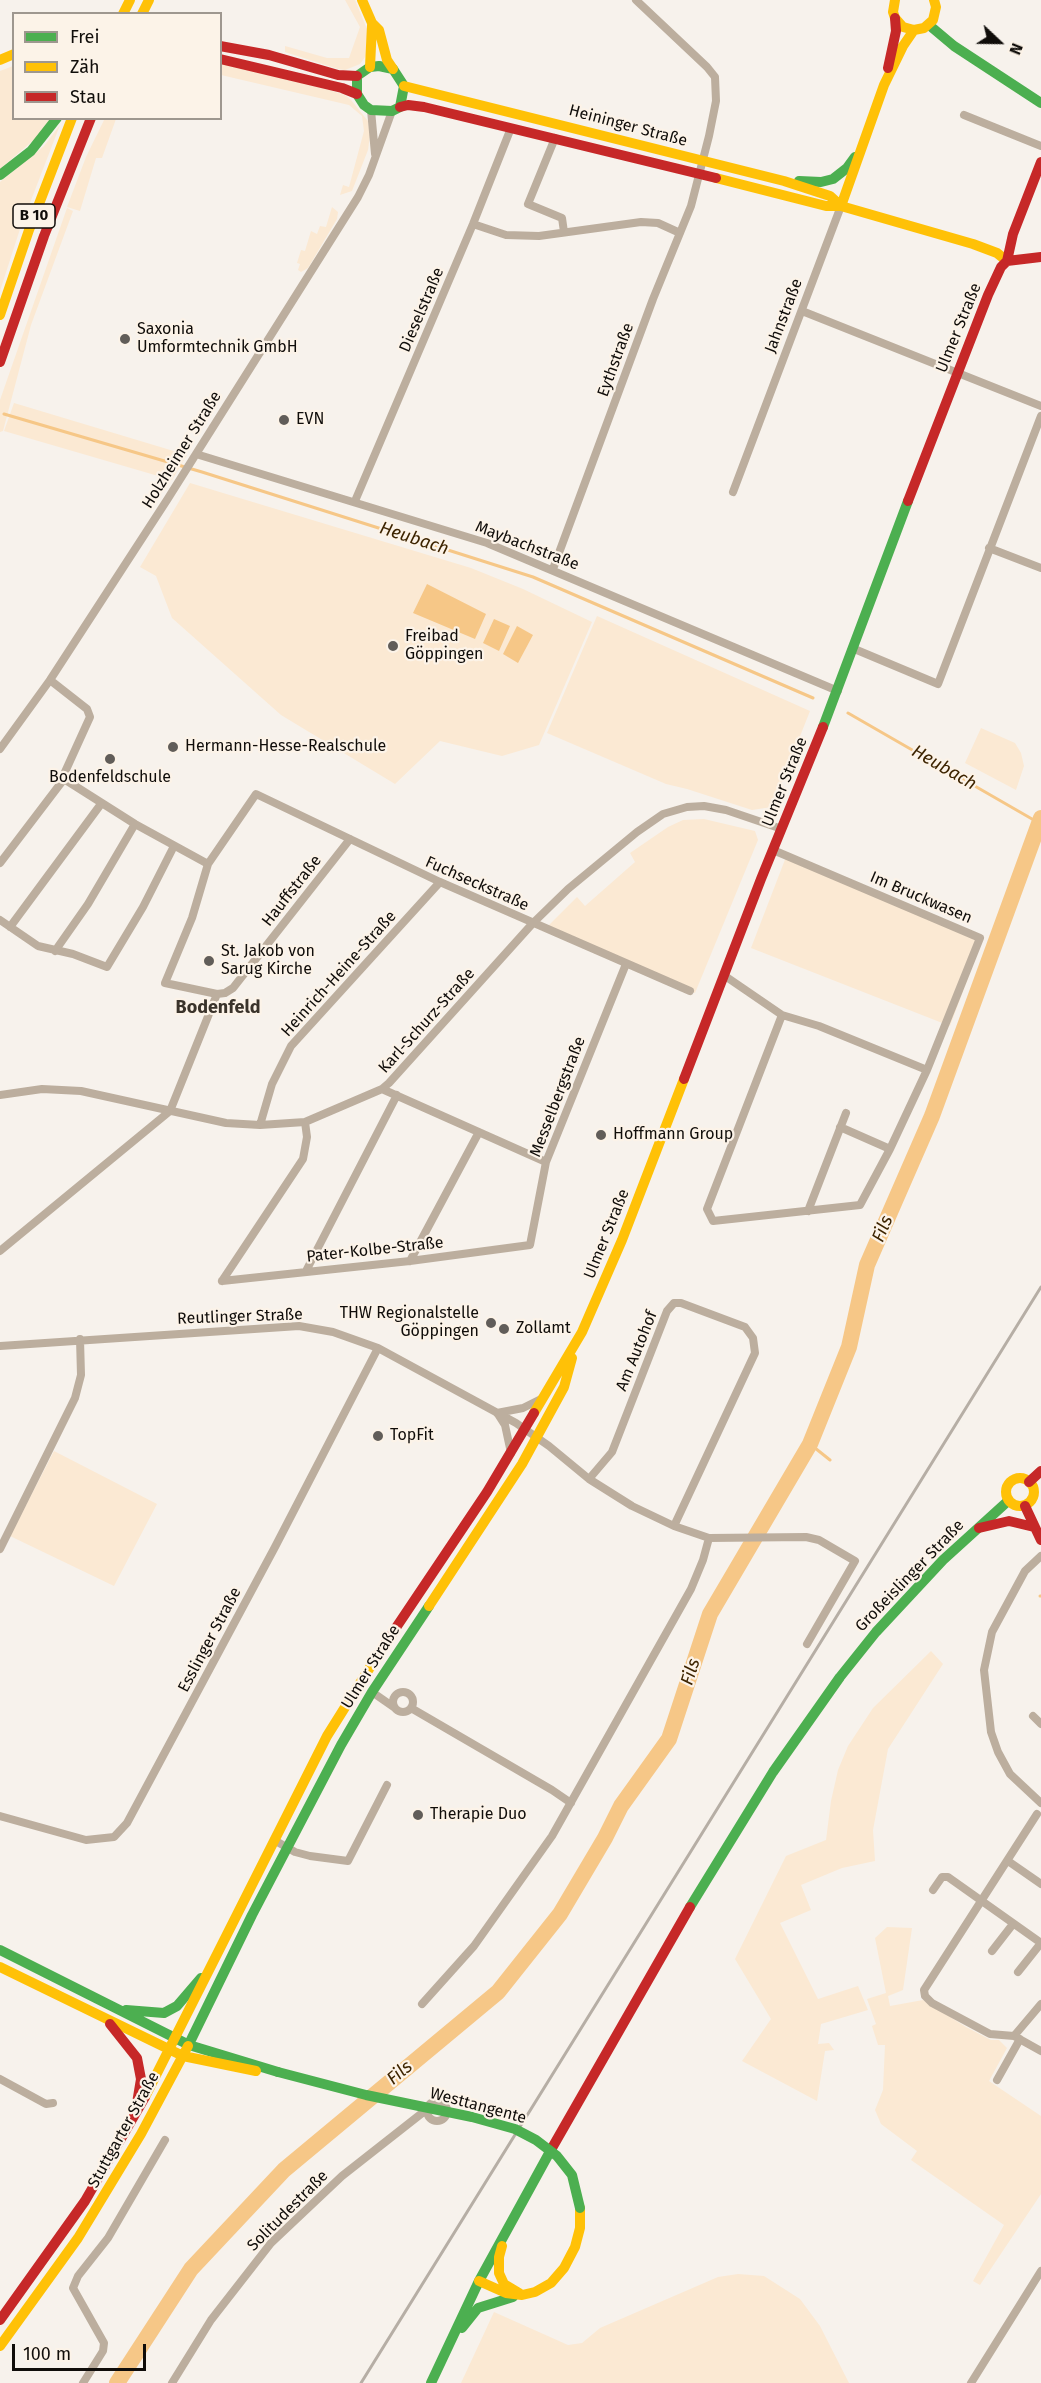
<!DOCTYPE html>
<html>
<head>
<meta charset="utf-8">
<style>
  body { margin:0 }
  #map { position:relative; width:1041px; height:2383px; overflow:hidden; background:#f7f2ec; font-family:"Fira Sans",sans-serif }
  canvas { display:block }
  .legend { position:absolute; left:12px; top:12px; width:210px; height:108px; box-sizing:border-box; background:#fcf3e8; border:2px solid #9e978f; margin:0; padding:8px 10px; list-style:none; font-size:18px; color:#100d0a }
  .legend li { display:flex; align-items:center; gap:12px; height:30px }
  .legend b { width:30px; border:2px solid #9e978f }
  .north { position:absolute; left:969px; top:12px; width:60px; height:60px; -webkit-text-stroke:4px #fcf3e8; paint-order:stroke; rotate:112deg; font-size:16px; font-weight:700; line-height:24px; text-align:center; color:#100d0a }
  .north::after { content:''; display:block; margin:auto; width:21px; height:27px; background:#100d0a; clip-path:polygon(50% 0,100% 100%,50% 72%,0 100%) }
  .scale { position:absolute; left:12px; top:2344px; width:134px; height:27px; box-sizing:border-box; border:3px solid #100d0a; border-top:0; padding-left:8px; font-size:18px; line-height:21px; white-space:nowrap; color:#100d0a; -webkit-text-stroke:4px #fcf3e8; paint-order:stroke }
</style>
</head>
<body>
<div id="map">
<canvas width="1041" height="2383"></canvas>
<ul class="legend">
<li><b style="height:8px;background:#4caf50"></b>Frei</li>
<li><b style="height:8px;background:#ffc107"></b>Zäh</li>
<li><b style="height:8px;background:#c62828"></b>Stau</li>
</ul>
<div class="north">N</div>
<div class="scale">100 m</div>
</div>
<script>
const ctx = document.querySelector('canvas').getContext('2d');
ctx.lineJoin = 'round';
function fill(path, color) { ctx.fillStyle = color; ctx.fill(path, 'evenodd'); }
const poly = rows => new Path2D(rows.map(r => 'M' + r).join(''));
function strokePath(path, color, width, dash) { ctx.strokeStyle = color; ctx.lineWidth = width; ctx.lineCap = dash ? 'butt' : 'round'; ctx.setLineDash(dash || []); ctx.stroke(path); }
function label(font, color, halo, rows, align = 'center') {
  ctx.font = font + ' "Fira Sans",sans-serif'; ctx.lineWidth = 4.5; ctx.setLineDash([]); ctx.textBaseline = 'middle'; ctx.strokeStyle = halo; ctx.fillStyle = color; for (const [text, x, y, turn = 0] of rows) {
    ctx.save(); ctx.translate(x, y); ctx.rotate((+turn || 0) * Math.PI / 180); ctx.textAlign = isNaN(turn) ? turn : align; if (halo) ctx.strokeText(text, 0, 0); ctx.fillText(text, 0, 0); ctx.restore();
  }
}
fill(poly([
  [345,0,355,0,367,29,368,53,360,64,345,70,338,69,285,52,285,46,327,58,349,58,360,27],
  [221,63,326,89,345,95,351,100,368,121,370,135,368,150,352,191,340,195,343,185,349,187,364,131,362,116,349,105,221,75],
  [13,66,14,118,51,119,43,132,0,169,0,71],
  [105,118,116,119,102,158,96,158,80,211,67,207,86,157],
  [60,125,20,229,0,291,0,182,44,146],
  [332,207,338,212,337,219,308,268,301,272,298,270,300,264,297,263,301,250,305,251,311,231,317,234,320,226,326,227],
  [67,208,73,211,31,325,3,431,0,432,0,400],
  [14,403,187,455,172,480,4,431],
  [190,483,471,568,523,589,592,622,539,745,502,756,440,741,395,784,281,715,172,618,156,576,140,567],
  [597,616,810,711,772,807,752,810,687,789,666,784,547,733],
  [981,728,1015,743,1021,753,1024,766,1016,790,965,763],
  [704,819,755,831,758,840,695,993,546,928,577,897,585,906,635,862,630,853,668,827,683,820],
  [786,857,982,941,950,1026,751,948],
  [54,1451,157,1504,114,1586,10,1536],
  [931,1651,943,1664,888,1749,873,1830,875,1861,842,1868,801,1885,811,1910,780,1923,818,1999,858,1986,868,2010,821,2024,818,2044,829,2043,834,2050,825,2051,817,2101,742,2061,771,2019,735,1959,786,1856,826,1840,831,1801,838,1770,848,1746,873,1708],
  [887,1927,912,1928,903,1990,888,1996,890,2006,923,2000,966,2027,991,2040,999,2040,1007,2048,989,2081,1041,2116,1041,2194,980,2285,973,2281,1004,2225,911,2160,917,2151,881,2124,875,2110,883,2090,885,2045,878,2045,872,2026,876,2024,867,1999,886,1993,875,1938],
  [738,2274,764,2276,800,2299,820,2326,849,2383,461,2383,494,2312,568,2345,582,2343,600,2328,718,2277]
]), '#fbe9d3');
fill(poly([
  [427,584,486,614,475,639,413,613],
  [494,619,510,626,499,651,483,643],
  [517,626,533,635,518,663,503,654]
]), '#f6c787');
strokePath(poly([
  [4,414,202,472,533,577,813,698],
  [848,713,1039,823],
  [810,1444,830,1460],
  [1040,1596,1041,1596]
]), '#f6c787', 3);
strokePath(poly([
  [117,2383,191,2269,284,2170,498,1992,560,1914,605,1838,621,1806,669,1739,710,1614,810,1444,849,1347,867,1265,932,1116,1041,818]
]), '#f6c787', 16);
strokePath(poly([
  [371,110,375,154],
  [964,115,1041,146],
  [555,138,528,204,562,218,564,232],
  [473,224,506,235,539,236,641,222,658,223,680,233],
  [802,311,1041,406],
  [196,454,487,543,838,691],
  [733,492,841,206],
  [355,501,473,224,511,128],
  [989,548,1041,568],
  [553,569,653,299,691,206,709,136,716,101,715,77,707,67,636,0],
  [852,648,938,684,1041,416],
  [0,749,50,680,167,500,358,197,369,175,392,111],
  [64,779,135,824,208,864],
  [350,839,233,988,225,993,217,994,165,983,192,918,208,864,256,794,440,882,690,991],
  [773,850,980,938,927,1070,890,1149,860,1205,713,1221,707,1209,782,1015],
  [0,863,64,779,65,772,90,717,87,709,50,680],
  [0,920,38,946,73,954,107,967,143,907,174,846],
  [10,927,101,804],
  [55,951,88,904,135,824],
  [725,976,782,1015,819,1026,927,1070],
  [382,1089,546,1162],
  [0,1095,42,1089,81,1091,226,1123,260,1125,305,1122,382,1089,389,1083,533,923,568,889,637,832,663,814,687,807,704,806,726,810,782,829],
  [260,1125,272,1084,291,1046,440,882],
  [840,1127,890,1149],
  [808,1211,846,1113],
  [0,1251,170,1111,217,994],
  [410,1261,479,1132],
  [306,1271,397,1095],
  [222,1281,410,1261,530,1245,546,1162,626,964],
  [222,1281,303,1159,307,1137,305,1122],
  [0,1346,299,1326,333,1332,378,1348,516,1423,549,1446,589,1479,632,1506,674,1526,709,1538,806,1537,819,1540,855,1561,807,1644],
  [497,1413,523,1408,541,1399],
  [498,1414,505,1425,511,1453],
  [589,1479,612,1452,667,1311,674,1303,681,1303,745,1327,753,1338,755,1353,674,1526],
  [0,1549,75,1398,81,1375,80,1339],
  [1041,1556,1025,1571,992,1632,984,1670,991,1732,998,1752,1010,1774,1041,1803],
  [372,1692,395,1708],
  '393 1702a10 10 0 1 1 20 0a10 10 0 1 1-20 0Z',
  [411,1708,552,1790,571,1803],
  [1033,1716,1041,1724],
  [1037,1814,924,1990,925,1996,932,2003,990,2034,1014,2036,1041,2051],
  [0,1816,86,1840,114,1837,127,1823,275,1547,378,1348],
  [274,1840,295,1852,310,1856,348,1861,387,1785],
  [1008,1861,1041,1884],
  [933,1890,942,1877,948,1877,1041,1943],
  [992,1951,1013,1924],
  [1018,1972,1041,1943],
  [422,2004,474,1946,552,1836,691,1589,703,1560,709,1538],
  [1014,2036,1041,2004],
  [0,2079,46,2104,53,2103],
  [997,2080,1020,2039],
  '427 2111a10 10 0 1 1 20 0a10 10 0 1 1-20 0Z',
  [83,2383,103,2351,104,2343,73,2288,78,2276,108,2238,165,2140],
  [172,2383,211,2320,271,2243,342,2176,426,2110],
  [971,2383,1041,2271]
]), '#bcae9e', 8);
strokePath(poly([
  [929,25,954,46,1041,103],
  [379,66,393,69,404,86,400,107,392,111,371,110,364,105,357,94,357,76,370,67,379,66],
  [0,175,31,151,57,118],
  [799,181,821,182,833,179,847,168,855,157],
  [823,727,908,501],
  [690,1907,773,1772,840,1677,876,1632,943,1560,1008,1501],
  [0,1950,189,2045,278,2072],
  [126,2010,164,2013,177,2006,201,1978],
  [188,2046,252,1915,341,1745,372,1692,429,1606],
  [462,2328,478,2308,513,2297],
  [431,2383,479,2281,552,2148]
]), '#4caf50', 10);
strokePath(poly([
  [362,0,372,23,379,30,387,60,393,69],
  [895,0,893,12,895,18,903,27,914,30,924,28,933,20,936,7,934,0],
  [123,14,130,0],
  [142,14,149,0],
  [0,60,14,54],
  [370,67,372,25],
  [404,86,784,181,830,196,841,206],
  [716,178,826,206,841,206,973,244,997,253,1007,261],
  [841,206,884,85,903,46,914,30],
  [0,315,29,230,72,118],
  [534,1413,582,1332,622,1240,684,1079],
  '1006 1492a14 14 0 1 1 28 0a14 14 0 1 1-28 0Z',
  [429,1606,522,1464,564,1387,572,1358],
  [0,1967,183,2056,256,2071],
  [145,2097,327,1736,379,1653],
  [502,2246,499,2257,499,2273,504,2284,519,2293],
  [479,2281,506,2293,522,2295,535,2292,551,2283,564,2268,575,2247,580,2228,580,2208],
  [0,2346,78,2238,141,2134,188,2046]
]), '#ffc107', 10);
strokePath(poly([
  [220,46,269,55,338,75,357,76],
  [220,59,342,88,357,94],
  [888,68,896,31,895,18],
  [400,107,408,105,424,107,716,178],
  [1007,261,1013,234,1041,162],
  [0,362,44,236,91,118],
  [908,501,988,295,1001,267,1007,261,1041,257],
  [684,1079,761,879,823,727],
  [1029,1482,1041,1471],
  [1025,1506,1041,1540],
  [979,1528,1009,1521,1034,1527],
  [379,1653,487,1492,534,1413],
  [110,2024,137,2058,141,2079,137,2103],
  [552,2148,690,1907],
  [0,2320,85,2201,145,2097]
]), '#c62828', 10);
strokePath(poly([
  [361,2383,1041,1287]
]), '#b6aea5', 3);
strokePath(poly([
  [278,2072,366,2095,472,2117,515,2129,536,2140,557,2156,572,2175,580,2208]
]), '#4caf50', 10);
for (const [x, y, r, color] of [
  [125,339,6,"#615d59"],
  [284,420,6,"#615d59"],
  [393,646,6,"#615d59"],
  [173,747,6,"#615d59"],
  [110,759,6,"#615d59"],
  [209,961,6,"#615d59"],
  [601,1135,6,"#615d59"],
  [491,1323,6,"#615d59"],
  [504,1329,6,"#615d59"],
  [378,1436,6,"#615d59"],
  [418,1815,6,"#615d59"]
]) { const dot = new Path2D(); dot.arc(x, y, r, 0, 2 * Math.PI); ctx.fillStyle = color; ctx.fill(dot); strokePath(dot, '#fcf3e8', 2); }
for (const [x, y, w] of [
  [34,216,42]
]) { const box = new Path2D(); box.roundRect(x - w / 2, y - 12, w, 24, 4.5); ctx.fillStyle = '#fcf3e8'; ctx.fill(box); strokePath(box, '#100d0a', 1.5); }
label('bold 15px', '#100d0a', null, [
  ["B 10",34,216]
]);
label('16px', '#100d0a', '#fcf3e8', [
  ["Heininger Straße",628,126,15],
  ["Dieselstraße",422,310,-67],
  ["Jahnstraße",784,316,-69],
  ["Ulmer Straße",959,328,-68],
  ["Eythstraße",616,360,-70],
  ["Holzheimer Straße",182,450,-58],
  ["Maybachstraße",527,546,21],
  ["Ulmer Straße",785,782,-68],
  ["Fuchseckstraße",477,884,24],
  ["Hauffstraße",292,891,-52],
  ["Im Bruckwasen",921,898,23],
  ["Heinrich-Heine-Straße",339,974,-48],
  ["Karl-Schurz-Straße",427,1021,-48],
  ["Messelbergstraße",558,1097,-69],
  ["Ulmer Straße",607,1234,-68],
  ["Pater-Kolbe-Straße",375,1250,-6],
  ["Reutlinger Straße",240,1317,-2],
  ["Am Autohof",637,1351,-68],
  ["Großeislinger Straße",910,1576,-46],
  ["Esslinger Straße",210,1640,-62],
  ["Ulmer Straße",371,1667,-58],
  ["Westtangente",478,2106,15],
  ["Stuttgarter Straße",124,2130,-61],
  ["Solitudestraße",288,2211,-45]
]);
label('16px', '#100d0a', '#fcf3e8', [
  ["Saxonia",137,330],
  ["Umformtechnik GmbH",137,348],
  ["EVN",296,420],
  ["Freibad",405,637],
  ["Göppingen",405,655],
  ["Hermann-Hesse-Realschule",185,747],
  ["Bodenfeldschule",110,778,"center"],
  ["St. Jakob von",221,952],
  ["Sarug Kirche",221,970],
  ["Hoffmann Group",613,1135],
  ["THW Regionalstelle",479,1314,"right"],
  ["Göppingen",479,1332,"right"],
  ["Zollamt",516,1329],
  ["TopFit",390,1436],
  ["Therapie Duo",430,1815]
], 'left');
label('italic 18px', '#3d2400', '#fcf3e8', [
  ["Heubach",414,539,18],
  ["Heubach",944,768,30],
  ["Fils",883,1229,-67],
  ["Fils",691,1672,-72],
  ["Fils",400,2073,-40]
]);
label('bold 18px', '#3a332b', '#fcf3e8', [
  ["Bodenfeld",218,1008]
]);
</script>
</body>
</html>
